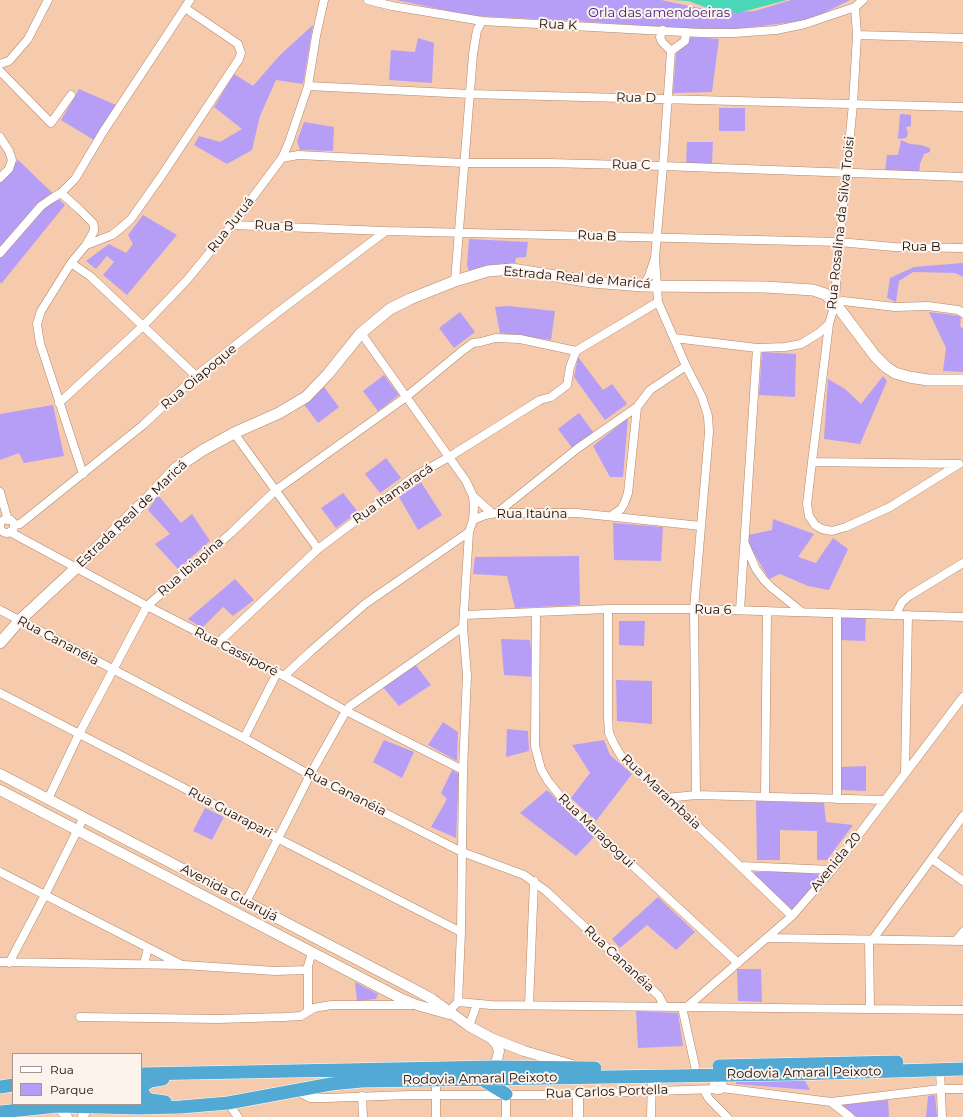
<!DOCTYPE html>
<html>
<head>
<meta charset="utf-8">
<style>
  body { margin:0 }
  #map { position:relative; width:963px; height:1117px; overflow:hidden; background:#f6caac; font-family:Montserrat,sans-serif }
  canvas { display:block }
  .legend { position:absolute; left:12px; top:1053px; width:130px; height:52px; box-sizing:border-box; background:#fcf3ed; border:1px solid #a39790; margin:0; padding:5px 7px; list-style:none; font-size:12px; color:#1d0e05 }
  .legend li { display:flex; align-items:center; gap:8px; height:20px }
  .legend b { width:20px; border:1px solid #a39790 }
</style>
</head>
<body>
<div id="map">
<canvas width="963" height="1117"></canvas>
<ul class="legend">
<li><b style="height:5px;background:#fff"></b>Rua</li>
<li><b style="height:11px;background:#b69ef7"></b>Parque</li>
</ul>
</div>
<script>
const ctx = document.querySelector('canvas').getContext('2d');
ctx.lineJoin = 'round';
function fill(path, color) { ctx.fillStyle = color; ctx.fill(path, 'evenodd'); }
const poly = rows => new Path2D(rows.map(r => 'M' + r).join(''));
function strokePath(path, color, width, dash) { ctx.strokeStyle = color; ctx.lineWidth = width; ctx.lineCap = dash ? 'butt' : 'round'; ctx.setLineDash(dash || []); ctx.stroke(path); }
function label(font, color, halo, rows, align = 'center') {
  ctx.font = font + ' Montserrat,sans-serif'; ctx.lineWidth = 4; ctx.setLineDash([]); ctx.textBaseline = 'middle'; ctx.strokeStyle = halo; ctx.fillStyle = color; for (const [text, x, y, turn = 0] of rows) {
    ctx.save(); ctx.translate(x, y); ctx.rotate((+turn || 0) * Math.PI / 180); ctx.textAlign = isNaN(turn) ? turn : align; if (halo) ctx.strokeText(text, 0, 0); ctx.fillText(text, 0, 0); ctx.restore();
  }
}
fill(poly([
  [396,0,661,0,723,13,755,11,791,0,850,0,810,20,737,29,679,28,574,21,473,16],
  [313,25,303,84,276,80,260,116,252,150,227,164,194,145,199,136,220,142,242,129,214,107,234,74,253,86,280,55],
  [691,37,719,39,712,92,673,93,676,54],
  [418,38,434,43,432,83,389,80,391,50,415,52],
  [79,89,116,105,94,140,61,120],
  [719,108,745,108,745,131,719,131],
  [900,114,911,115,911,126,906,127,908,134,906,138,898,139],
  [304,122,334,127,333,151,300,150,297,141],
  [901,140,910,144,921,145,930,148,930,152,924,154,920,164,919,174,885,171,887,155,898,155],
  [687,142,713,142,712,165,686,165],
  [18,160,65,205,1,284,0,281,0,181],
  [143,215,177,235,127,295,103,275,114,262,107,256,96,269,86,261,109,244,126,253,133,244,128,235],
  [469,239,528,242,526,257,516,258,515,263,469,271,467,265],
  [963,263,963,277,955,273,913,272,899,281,896,302,887,298,890,278,914,267],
  [508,306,555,311,551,340,500,333,495,307],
  [460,312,475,332,454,348,439,328],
  [929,312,961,316,960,326,963,329,963,372,943,371,946,348],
  [762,352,796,354,795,397,759,395],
  [578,357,603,390,612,384,627,404,605,420,574,377],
  [384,375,399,395,378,411,363,391],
  [883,376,887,381,860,444,824,439,828,379,845,389,861,404],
  [324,387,339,407,318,423,303,403],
  [53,405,64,456,24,463,19,453,0,460,0,414],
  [579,413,594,433,573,449,558,429],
  [628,418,623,477,610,477,593,446],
  [386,458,401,478,380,493,365,474],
  [421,482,442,515,418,530,399,497],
  [343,493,358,512,336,528,321,508],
  [158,495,181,523,192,514,210,541,178,569,155,544,170,534,148,510],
  [773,519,814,534,798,557,816,563,833,538,848,549,829,590,808,586,780,574,769,579,744,536,772,530],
  [613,523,663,527,661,561,614,560],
  [579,556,580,605,515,608,507,576,473,574,475,557],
  [235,579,254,600,233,616,223,607,202,628,188,619],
  [840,617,866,617,865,641,840,640],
  [619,621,645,621,644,646,619,645],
  [501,639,530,640,534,677,504,675],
  [415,664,431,685,399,706,382,686],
  [616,680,652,681,652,724,617,721],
  [443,722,458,732,457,761,428,745],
  [507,729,528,731,529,751,506,757],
  [384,740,414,752,402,778,373,762],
  [604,740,610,755,632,774,596,821,571,798,590,773,572,745],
  [866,766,866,791,841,790,840,767],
  [452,770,459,774,456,838,431,827,447,799,441,793],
  [547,790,594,837,576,856,520,813],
  [756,801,824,803,826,822,853,825,827,860,817,860,817,831,780,830,780,860,757,860],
  [205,808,224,817,212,840,193,831],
  [756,872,820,872,822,873,821,876,795,909,791,910,752,875,753,873],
  [658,897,695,932,676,950,647,925,620,948,612,939],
  [737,969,761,969,762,1002,738,1001],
  [355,982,378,994,376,999,357,1001],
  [636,1011,678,1013,683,1046,638,1048],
  [804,1079,810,1090,736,1084,736,1080],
  [935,1095,937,1117,926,1117,928,1096],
  [888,1100,889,1117,857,1117,840,1105]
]), '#b69ef7');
fill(poly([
  [672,0,787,0,738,13,713,10,688,1]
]), '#4bd8b9');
const minor = poly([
  [368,0,392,6,482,21,701,33,734,33,776,30,805,24,855,7,863,0],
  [855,7,857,35,853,104,837,268,835,303,829,324,812,462,807,504,809,516,815,525,822,529,832,531,846,527,890,507,959,464],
  [663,30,660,37,662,42,671,51],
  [686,32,685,41,671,51,663,166,655,258,658,302,686,366,702,397,708,416,709,432,694,609,696,795],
  [857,35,963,38],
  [0,64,9,61,28,39,48,0],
  [0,71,51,123,71,95],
  [308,86,470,94,963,107],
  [0,137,9,151,12,160,9,169,0,178],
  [282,158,298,155,464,163,549,163,663,166,963,177],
  [61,193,80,210,93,223,94,227,94,231,86,245,71,263,41,311,37,324,40,343,83,474],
  [232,225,386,231,839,242,894,247,963,248],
  [86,245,112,235,121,228,131,219,162,175,239,59,241,53,238,44,185,8],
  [0,253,41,206,51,199,61,193,75,179,103,132,190,0],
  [71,263,90,276,196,376],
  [455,281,473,54,477,30,482,21],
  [643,286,649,276,654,261],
  [835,303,843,301,895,307,928,306,958,310,963,313],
  [361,333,466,481,473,496,474,506,473,520],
  [674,338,757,348,785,347,801,344,819,333,829,324],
  [59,403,143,326,187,280,232,225,282,158,289,142,308,86,316,36,324,0],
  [234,433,318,549],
  [812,462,959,464],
  [0,492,8,520],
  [473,496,492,513],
  [497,513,578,448,637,407],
  [611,516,621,509,624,504,628,493,637,407,650,390,686,366],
  '0 526a7 7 0 1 1 14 0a7 7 0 1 1-14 0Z',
  [14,525,20,524,143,425,196,376,278,312,386,231],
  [10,532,147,606,284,676,346,711,463,770],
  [745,544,756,569,764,580,772,588,802,612],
  [608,609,608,717,609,733,614,744,621,756,716,843,792,916],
  [0,610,244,738,310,775,462,852,524,875,546,891,659,996,664,1006],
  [740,610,757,348],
  [536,612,535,746,541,769,548,781,568,806,738,963],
  [896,614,902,602,909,596,963,563],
  [464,615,608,609,694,609,963,617],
  [218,643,318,549,415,476,449,457,540,400,551,397,567,385,570,367,576,351,658,302],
  [284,676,311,651,365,604,469,532],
  [0,693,178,785,279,839,461,932],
  [244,738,277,673],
  [905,773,908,615],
  [765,796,767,611],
  [666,798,696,795,885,800],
  [48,799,79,734,147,606,231,533,276,490,406,397,462,351,473,343,481,342,495,338,520,339,576,351],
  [837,799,837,614],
  [932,859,963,881],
  [740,866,832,870],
  [0,872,180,964],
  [246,902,310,775,346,711,350,706,463,627,469,532,473,520,485,515,497,513,577,513,701,526],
  [768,938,963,941],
  [873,939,963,816],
  [869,940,870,1009],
  [956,941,963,932],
  [0,962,183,965,275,971,308,970],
  [9,963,45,895,84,817],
  [144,964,148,948],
  [458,1002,461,932,463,770,467,675,463,627],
  [529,1005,534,881],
  [688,1006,792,916,832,870,963,697],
  [682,1007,695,1066],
  [308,1011,308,966,312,952],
  [449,1011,458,1002,491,1005,963,1010],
  [80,1017,218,1019,284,1017,301,1016,314,1008,331,1005,414,1005],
  [469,1026,477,1004],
  [940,1070,942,1117],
  [436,1079,436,1117],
  '713.5 1086a4.5 4.5 0 1 1 9 0a4.5 4.5 0 1 1-9 0Z',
  [722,1088,831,1102,940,1089,963,1089],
  [704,1090,709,1099,727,1117],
  [296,1091,310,1098,326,1098,410,1095,544,1095,714,1089],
  [506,1094,506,1117],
  [362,1096,363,1117],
  [831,1102,850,1117],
  [228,1103,238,1117],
  [651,1117,652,1076]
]);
const tertiary = poly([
  [0,774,406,985,432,999,469,1026,491,1038,524,1051,572,1065],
  [0,790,400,998,417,1005,449,1014],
  [491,1038,497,1045,499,1051,497,1060,493,1067],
  [578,1093,578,1117],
  [58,1106,67,1117],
  [83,1117,86,1108]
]);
const secondary = poly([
  [0,643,19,621,76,568,148,498,176,468,203,450,234,433,279,413,306,397,328,374,361,333,390,309,410,299,455,281,488,271,512,269,592,282,643,286,765,287,813,290,825,294,835,303,875,356,886,367,895,373,909,377,928,380,963,380]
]);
const trunk = poly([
  [719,1066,897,1062],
  [141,1074,493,1067,595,1068],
  [163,1079,150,1081,144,1085,142,1091,146,1098,151,1100,165,1102],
  [481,1079,506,1094],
  [0,1087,13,1085],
  [0,1112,58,1106,138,1108,181,1107,228,1103,331,1084,362,1081,795,1074,963,1069]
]);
strokePath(minor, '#b1886c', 9);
strokePath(tertiary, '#b1886c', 11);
strokePath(secondary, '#b1886c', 12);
strokePath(trunk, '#fff', 14);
strokePath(minor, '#fff', 8);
strokePath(tertiary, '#fff', 10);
strokePath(secondary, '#fff', 11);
strokePath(trunk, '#52aad4', 13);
label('13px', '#441a80', '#fcf3ed', [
  ["Orla das amendoeiras",659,13]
]);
label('13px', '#1d0e05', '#fcf3ed', [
  ["Rua K",558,25,3],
  ["Rua D",636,98,1],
  ["Rua C",631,165,1],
  ["Rua Rosalina da Silva Troisi",841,223,-84],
  ["Rua Juruá",231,225,-52],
  ["Rua B",274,226,2],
  ["Rua B",597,236,2],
  ["Rua B",921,247,1],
  ["Estrada Real de Maricá",577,278,5],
  ["Rua Oiapoque",199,377,-40],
  ["Rua Itamaracá",393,494,-35],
  ["Estrada Real de Maricá",132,514,-44],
  ["Rua Itaúna",532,514],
  ["Rua Ibiapina",191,567,-41],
  ["Rua 6",713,610,1],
  ["Rua Cananéia",58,641,28],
  ["Rua Cassiporé",236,652,27],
  ["Rua Cananéia",345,792,27],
  ["Rua Marambaia",661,792,43],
  ["Rua Guarapari",230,813,28],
  ["Rua Maragogui",596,831,44],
  ["Avenida 20",836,862,-51],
  ["Avenida Guarujá",229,893,28],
  ["Rua Cananéia",619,959,43],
  ["Rodovia Amaral Peixoto",804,1073,-1],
  ["Rodovia Amaral Peixoto",480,1079,-1],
  ["Rua Carlos Portella",607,1092,-2]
]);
</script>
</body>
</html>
